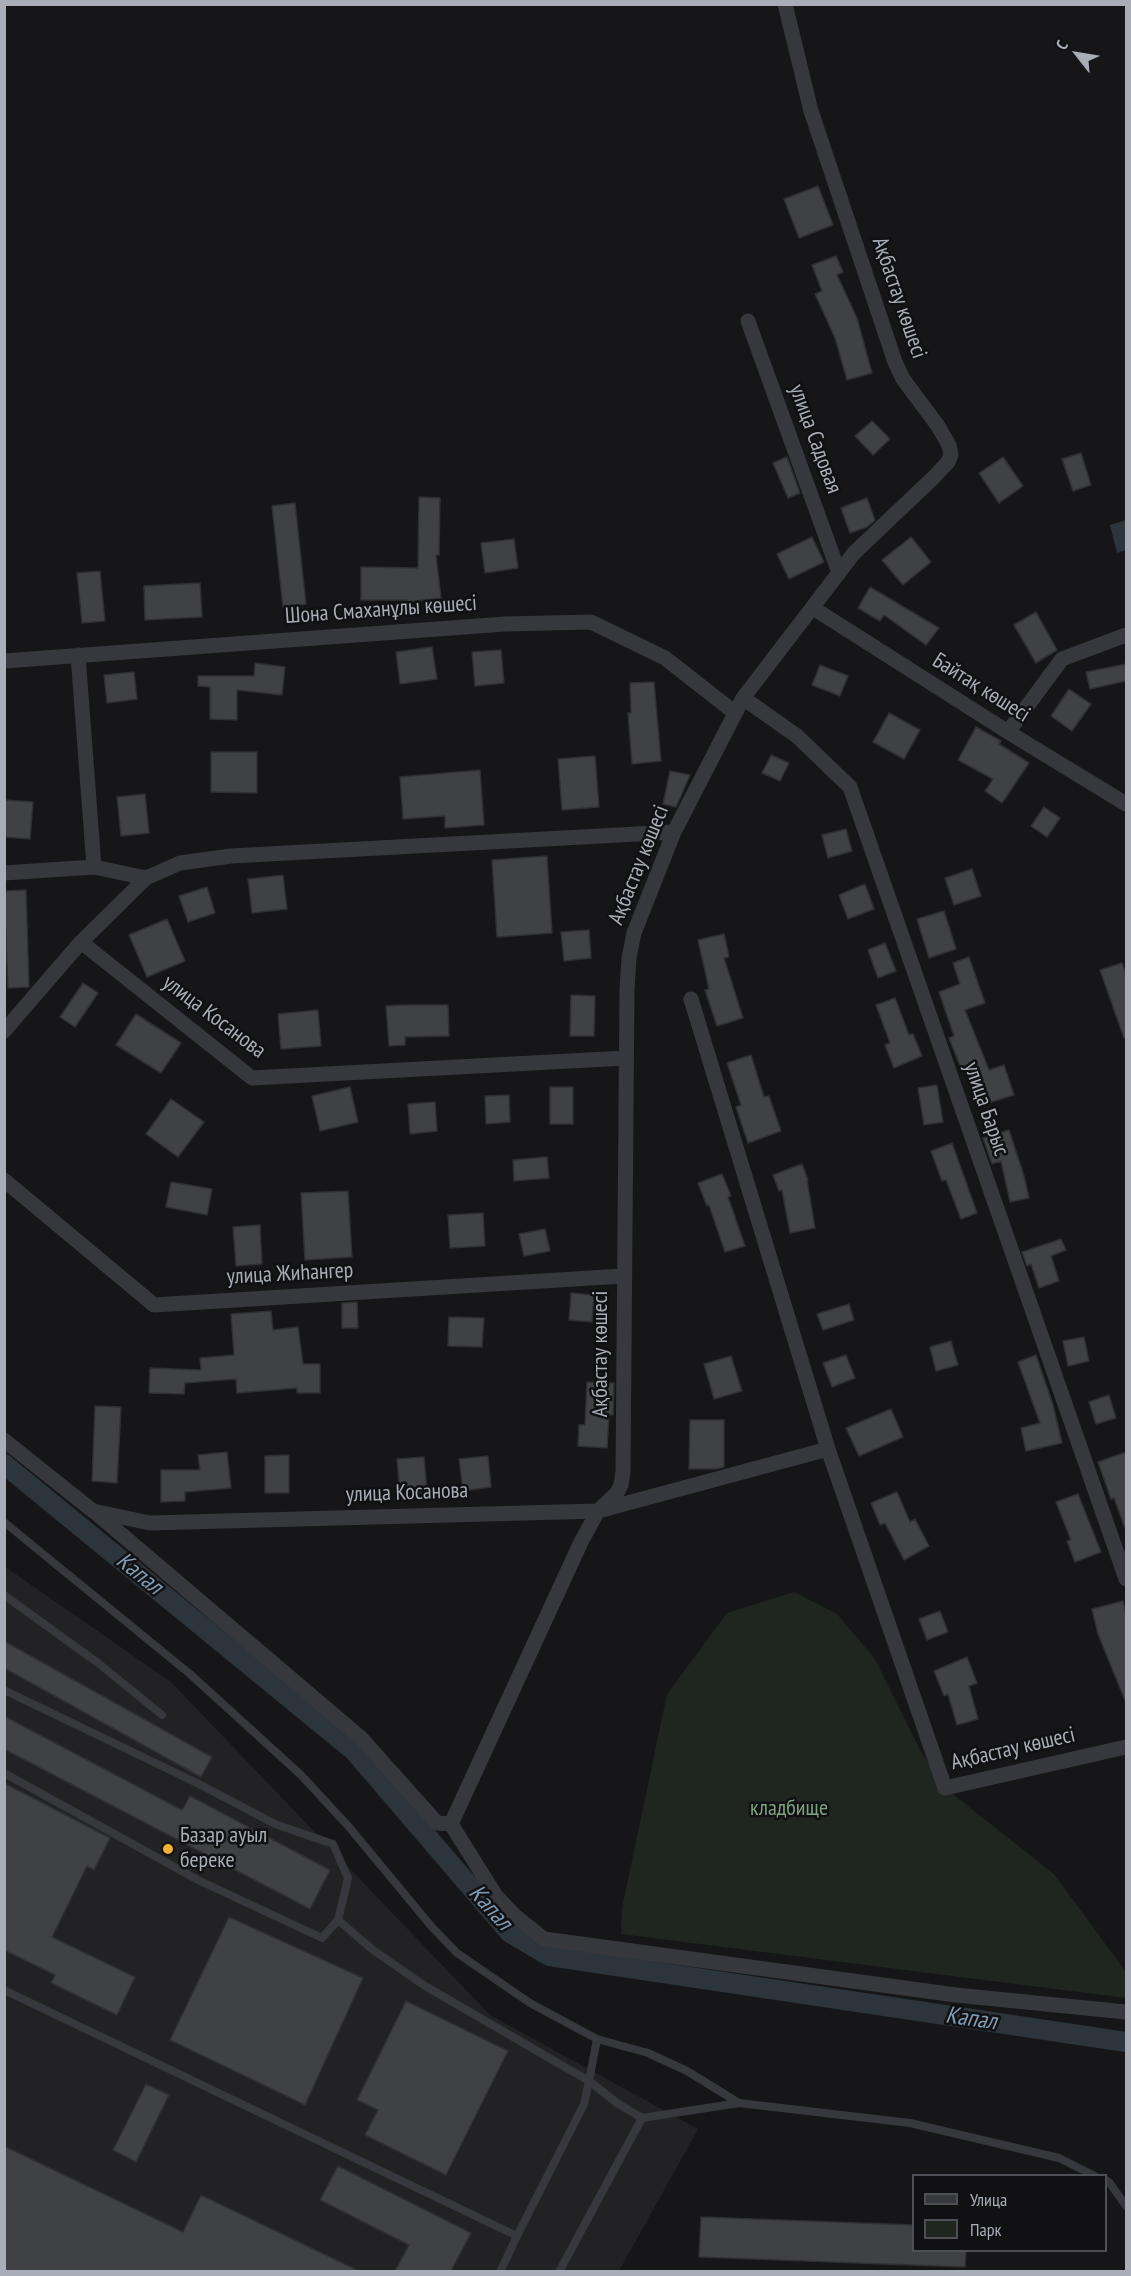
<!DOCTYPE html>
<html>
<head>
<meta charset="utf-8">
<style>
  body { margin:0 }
  #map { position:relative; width:1131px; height:2276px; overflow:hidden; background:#161618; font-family:"PT Sans Narrow",sans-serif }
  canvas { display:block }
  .frame { position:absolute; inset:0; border:6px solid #a8adb8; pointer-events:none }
  .legend { position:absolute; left:912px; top:2174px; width:195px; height:78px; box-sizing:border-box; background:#111113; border:2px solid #4d4f55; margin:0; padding:8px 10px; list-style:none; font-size:18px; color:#a8adb8 }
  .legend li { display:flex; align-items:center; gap:12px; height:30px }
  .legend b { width:30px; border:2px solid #4d4f55 }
  .north { position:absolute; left:1047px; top:24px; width:60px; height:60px; -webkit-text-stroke:4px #111113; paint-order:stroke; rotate:301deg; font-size:16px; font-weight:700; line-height:24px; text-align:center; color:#a8adb8 }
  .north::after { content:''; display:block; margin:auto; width:21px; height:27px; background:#a8adb8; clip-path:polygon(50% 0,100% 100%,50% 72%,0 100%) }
</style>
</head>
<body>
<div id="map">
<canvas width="1131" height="2276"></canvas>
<div class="frame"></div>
<ul class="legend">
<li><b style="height:8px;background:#37383d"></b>Улица</li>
<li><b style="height:16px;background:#1e261f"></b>Парк</li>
</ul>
<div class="north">С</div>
</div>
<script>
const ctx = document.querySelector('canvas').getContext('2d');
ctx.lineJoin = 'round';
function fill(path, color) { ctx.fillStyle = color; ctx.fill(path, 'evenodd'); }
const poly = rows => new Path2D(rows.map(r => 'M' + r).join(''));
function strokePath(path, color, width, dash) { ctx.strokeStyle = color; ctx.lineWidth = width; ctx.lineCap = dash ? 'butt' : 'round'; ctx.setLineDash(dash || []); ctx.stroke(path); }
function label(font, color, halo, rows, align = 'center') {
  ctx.font = font + ' "PT Sans Narrow",sans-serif'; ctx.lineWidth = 5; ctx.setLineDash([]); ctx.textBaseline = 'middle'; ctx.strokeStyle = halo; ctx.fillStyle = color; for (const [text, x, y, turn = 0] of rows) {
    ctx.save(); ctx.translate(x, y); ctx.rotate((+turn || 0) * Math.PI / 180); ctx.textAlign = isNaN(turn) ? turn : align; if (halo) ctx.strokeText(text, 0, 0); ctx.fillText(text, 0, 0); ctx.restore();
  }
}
fill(poly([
  [4,1566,171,1682,490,2015,698,2129,619,2271,5,2271]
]), '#222225');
fill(poly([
  [794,1592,837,1614,875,1659,920,1750,945,1788,1054,1874,1126,1972,1126,1998,621,1934,622,1908,667,1694,727,1613]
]), '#1e261f');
fill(poly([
  [1126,520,1126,550,1117,553,1110,525]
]), '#2c353c');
strokePath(poly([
  [4,1464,354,1751,510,1933,549,1956,1126,2042]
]), '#2c353c', 20);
const building = poly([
  [818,186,833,225,799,238,784,199,818,186],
  [836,256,843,272,837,275,857,318,872,373,847,380,835,338,815,294,822,291,812,265,836,256],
  [872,421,890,439,873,455,855,436,872,421],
  [1081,453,1091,485,1073,491,1062,459,1081,453],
  [787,457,800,493,788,498,773,463,787,457],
  [1003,457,1023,486,999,503,979,473,1003,457],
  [419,497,440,498,439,555,436,555,441,598,407,602,407,600,361,600,361,567,418,568,419,497],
  [867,498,875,520,867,527,850,533,841,508,867,498],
  [295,503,306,604,283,607,272,506,295,503],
  [812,537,824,562,789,579,777,554,812,537],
  [911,537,931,562,903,585,882,560,911,537],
  [514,539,518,568,485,573,481,543,514,539],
  [100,571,105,621,82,623,77,573,100,571],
  [200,583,202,617,145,620,144,586,200,583],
  [870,587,939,628,926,645,884,615,880,621,858,608,870,587],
  [1036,612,1057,650,1036,663,1014,625,1036,612],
  [432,647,437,679,400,684,396,652,432,647],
  [501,650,504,683,475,686,472,652,501,650],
  [255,663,285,667,282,695,237,690,237,720,210,719,210,687,198,686,198,676,254,676,255,663],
  [1126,664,1126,681,1090,689,1086,672,1126,664],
  [820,665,848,676,840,696,812,685,820,665],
  [134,672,137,699,107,703,104,675,134,672],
  [654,682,661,761,632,764,628,713,631,713,630,683,654,682],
  [1069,689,1091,704,1072,731,1051,716,1069,689],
  [889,713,920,730,904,759,873,742,889,713],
  [976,727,1001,741,999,744,1029,763,1002,803,985,791,993,779,958,760,976,727],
  [211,752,257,752,257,793,211,792,211,752],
  [771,755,789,763,780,781,762,773,771,755],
  [595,756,599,807,562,810,558,759,595,756],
  [480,770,484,825,445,828,445,816,403,819,400,777,480,770],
  [670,771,690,775,676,807,663,804,670,771],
  [145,794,149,833,121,836,117,797,145,794],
  [4,800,33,802,30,839,4,837,4,800],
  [1044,807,1060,818,1047,837,1031,826,1044,807],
  [846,829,852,851,828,858,822,835,846,829],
  [547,856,552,933,497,937,492,860,547,856],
  [972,869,981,896,954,905,945,878,972,869],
  [283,875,287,909,252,913,248,879,283,875],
  [865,884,874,909,848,919,839,895,865,884],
  [207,887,215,913,188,922,179,896,207,887],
  [26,890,29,987,8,988,4,891,26,890],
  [944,911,956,949,929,958,917,919,944,911],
  [167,919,185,961,147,977,129,935,167,919],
  [589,930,591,958,564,961,561,932,589,930],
  [724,934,729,957,724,958,743,1018,717,1026,705,990,709,989,698,940,724,934],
  [885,943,896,971,878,978,868,950,885,943],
  [969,957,985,1003,965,1010,989,1070,1004,1065,1014,1095,978,1106,965,1066,961,1068,949,1038,954,1036,939,992,960,984,953,963,969,957],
  [1122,963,1126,974,1126,1038,1124,1038,1100,970,1122,963],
  [83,983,98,993,75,1027,60,1017,83,983],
  [571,995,595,996,594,1036,570,1036,571,995],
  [895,998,909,1035,913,1034,922,1056,894,1068,885,1045,890,1043,876,1005,895,998],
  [402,1005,448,1005,449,1036,405,1037,405,1045,389,1046,386,1006,402,1005],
  [318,1010,321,1046,281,1049,278,1014,318,1010],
  [136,1014,181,1043,161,1073,116,1045,136,1014],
  [751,1055,764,1097,769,1096,781,1131,748,1143,736,1107,741,1105,727,1063,751,1055],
  [937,1085,943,1122,924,1125,918,1088,937,1085],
  [350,1087,358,1122,320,1131,312,1096,350,1087],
  [550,1087,573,1087,573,1124,550,1124,550,1087],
  [509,1095,510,1122,486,1124,485,1096,509,1095],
  [171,1099,204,1122,178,1157,146,1134,171,1099],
  [435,1102,437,1131,410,1134,408,1104,435,1102],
  [1009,1130,1024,1176,1029,1198,1010,1202,1001,1161,992,1164,983,1138,1009,1130],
  [952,1143,977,1213,961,1219,946,1180,942,1181,931,1151,952,1143],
  [547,1157,549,1178,514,1181,513,1160,547,1157],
  [802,1164,808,1180,807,1180,815,1228,790,1233,782,1190,779,1191,773,1175,802,1164],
  [722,1174,731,1196,728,1197,745,1246,725,1252,709,1205,707,1206,698,1183,722,1174],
  [171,1182,212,1189,207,1215,166,1207,171,1182],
  [348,1191,352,1257,305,1260,301,1193,348,1191],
  [483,1213,485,1246,450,1248,448,1215,483,1213],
  [260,1225,262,1264,236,1266,233,1227,260,1225],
  [545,1229,550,1251,524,1256,519,1234,545,1229],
  [1061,1239,1066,1250,1051,1256,1059,1281,1039,1288,1031,1264,1027,1266,1022,1252,1061,1239],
  [571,1293,594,1295,592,1322,569,1320,571,1293],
  [357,1302,358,1328,342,1328,342,1303,357,1302],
  [849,1304,854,1320,823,1330,817,1314,849,1304],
  [271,1311,273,1330,298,1327,303,1364,320,1364,320,1393,297,1393,297,1388,237,1393,236,1379,185,1383,184,1394,149,1393,150,1368,201,1370,200,1358,234,1355,231,1314,271,1311],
  [449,1317,484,1318,482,1347,448,1346,449,1317],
  [1084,1337,1089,1361,1068,1366,1063,1341,1084,1337],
  [951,1341,958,1365,936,1371,930,1347,951,1341],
  [846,1355,855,1378,832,1387,823,1363,846,1355],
  [1036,1355,1053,1405,1062,1443,1026,1451,1021,1428,1040,1423,1018,1362,1036,1355],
  [731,1356,742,1391,714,1399,704,1364,731,1356],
  [587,1382,614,1383,613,1415,609,1415,607,1448,578,1446,579,1425,585,1425,587,1382],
  [1109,1395,1116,1418,1096,1424,1089,1402,1109,1395],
  [95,1406,121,1407,117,1483,92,1481,95,1406],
  [891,1409,903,1437,859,1456,846,1428,891,1409],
  [690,1420,724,1420,724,1467,715,1469,689,1469,690,1420],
  [227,1452,231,1488,185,1492,185,1501,161,1502,161,1470,200,1470,198,1455,227,1452],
  [1126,1452,1126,1528,1125,1528,1114,1498,1111,1499,1098,1462,1126,1452],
  [289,1455,289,1493,265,1493,265,1456,289,1455],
  [488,1456,491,1487,463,1491,459,1459,488,1456],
  [424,1457,427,1492,400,1495,397,1459,424,1457],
  [897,1492,910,1522,915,1519,929,1546,904,1560,885,1523,880,1525,871,1503,897,1492],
  [1078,1494,1101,1552,1075,1562,1067,1541,1071,1540,1056,1502,1078,1494],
  [1123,1601,1126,1616,1126,1703,1098,1634,1092,1609,1123,1601],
  [940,1611,948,1632,927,1640,919,1619,940,1611],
  [4,1641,212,1757,201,1777,4,1668,4,1641],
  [967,1657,977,1683,969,1686,978,1719,957,1725,948,1694,944,1696,934,1671,967,1657],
  [4,1716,182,1810,190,1796,330,1870,310,1909,4,1749,4,1716],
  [4,1783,110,1838,94,1870,87,1866,52,1937,135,1977,117,2015,51,1983,55,1975,4,1950,4,1783],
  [229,1917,363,1978,305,2105,170,2040,229,1917],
  [406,2001,508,2051,446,2175,365,2135,378,2110,357,2100,406,2001],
  [146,2084,169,2095,136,2162,113,2150,146,2084],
  [4,2146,183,2232,201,2195,359,2271,4,2271,4,2146],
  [338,2166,471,2233,451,2271,395,2271,409,2245,320,2200,338,2166],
  [701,2217,914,2225,914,2250,966,2250,965,2267,699,2257,701,2217]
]);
fill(building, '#404145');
strokePath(building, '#303034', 1.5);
strokePath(poly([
  [4,1522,190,1674,301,1775,349,1827,431,1926,457,1953,530,2003,597,2039,589,2081,425,1986,373,1950,338,1920],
  [4,1595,98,1663,162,1715],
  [4,1690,197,1783,275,1824,333,1844,348,1878,338,1920,322,1938,198,1880,4,1773],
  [4,1990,517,2236,500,2272],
  [597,2039,648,2053,687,2071,739,2103],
  [642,2118,739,2103,910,2123,1059,2158,1095,2176],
  [1106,2180,1109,2182,1126,2206],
  [517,2236,584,2104,589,2081,617,2103,642,2118,559,2272]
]), '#37383d', 8);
strokePath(poly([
  [748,321,839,573],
  [813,608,1008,732,1126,804],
  [78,655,94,867],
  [4,661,505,624,591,622,665,658,734,712],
  [743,698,797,736,850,787,1126,1579],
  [1008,732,1062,659,1126,635],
  [4,873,94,867,146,878],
  [81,942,252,1078,626,1058],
  [691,999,828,1449,945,1788,1126,1747],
  [4,1031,81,942,146,878,180,863,231,856,674,832],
  [4,1180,154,1305,623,1276],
  [4,1440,93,1511,150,1523,598,1511,828,1449],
  [95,1512,361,1738,437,1823,451,1824],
  [451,1824,581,1542,598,1511,617,1493,621,1485,623,1472,627,989,629,958,634,933,674,832,743,698,854,553,934,477,948,462,951,455,949,445,938,426,903,379,895,362,811,111,785,4],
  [451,1824,496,1896,514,1915,544,1939,956,1995,1126,2012]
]), '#37383d', 15);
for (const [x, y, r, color] of [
  [168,1849,6,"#f2b134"]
]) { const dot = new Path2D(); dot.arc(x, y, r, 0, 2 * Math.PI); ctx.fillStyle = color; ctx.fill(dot); strokePath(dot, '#111113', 2); }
label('22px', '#a8adb8', '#111113', [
  ["Ақбастау көшесі",899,298,71],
  ["улица Садовая",815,439,70],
  ["Шона Смаханұлы көшесі",381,610,-4],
  ["Байтақ көшесі",981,688,32],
  ["Ақбастау көшесі",639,865,-68],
  ["улица Косанова",214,1017,37],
  ["улица Барыс",986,1109,71],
  ["улица Жиhангер",290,1274,-3],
  ["Ақбастау көшесі",601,1354,-90],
  ["улица Косанова",407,1493,-2],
  ["Ақбастау көшесі",1013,1749,-13]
]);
label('22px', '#7fa381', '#111113', [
  ["кладбище",789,1809]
]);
label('22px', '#a8adb8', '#111113', [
  ["Базар ауыл",180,1836],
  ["береке",180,1861]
], 'left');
label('italic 24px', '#7f9bb3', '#111113', [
  ["Капал",139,1574,39],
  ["Капал",490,1908,48],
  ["Капал",971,2019,8]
]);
</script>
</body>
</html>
